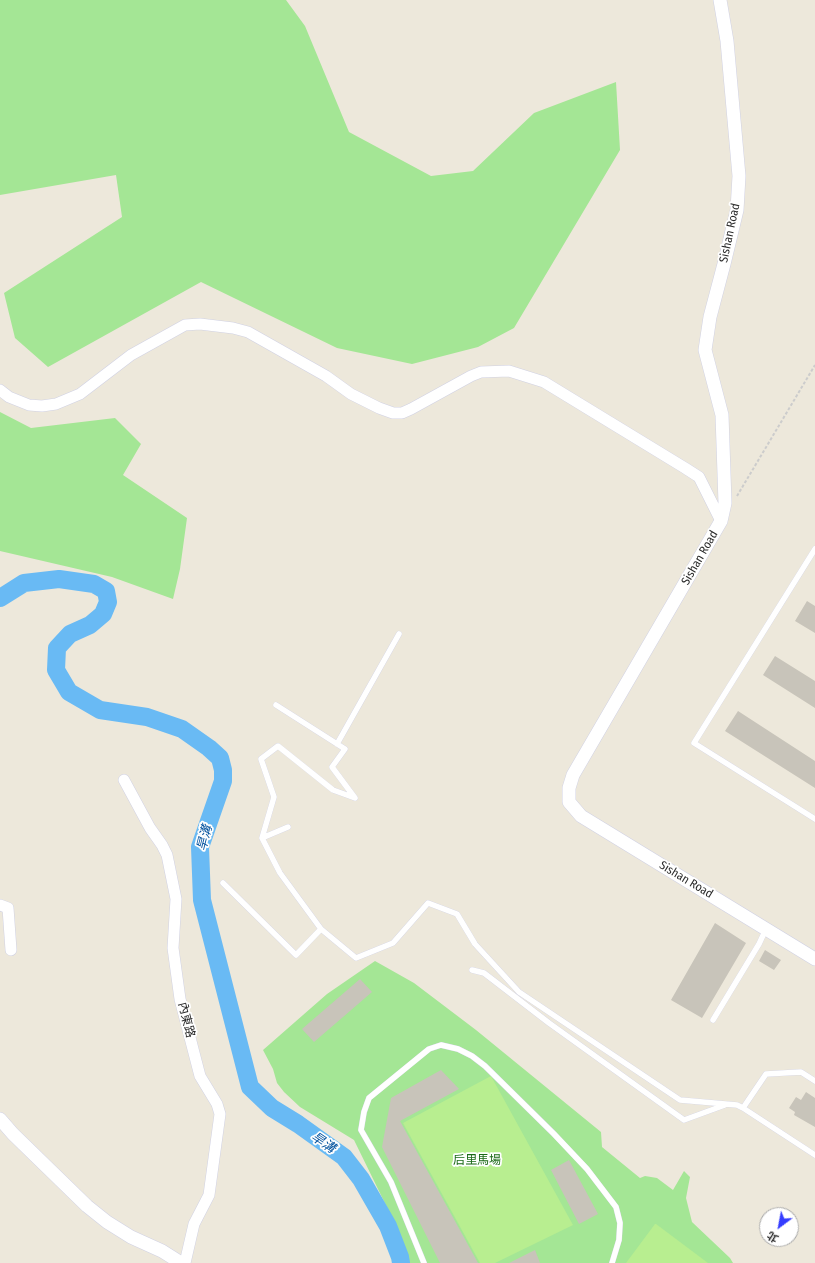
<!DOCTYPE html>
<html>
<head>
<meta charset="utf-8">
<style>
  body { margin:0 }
  #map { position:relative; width:815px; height:1263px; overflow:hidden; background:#ede8db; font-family:"Fira Sans Condensed","Noto Sans TC",sans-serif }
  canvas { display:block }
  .north { position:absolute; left:759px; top:1207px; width:40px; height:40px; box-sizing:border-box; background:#fff; border:1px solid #aaa; border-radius:50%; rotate:212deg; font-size:11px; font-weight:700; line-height:16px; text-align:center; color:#2a2a2a }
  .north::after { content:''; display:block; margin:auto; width:14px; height:18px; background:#353dff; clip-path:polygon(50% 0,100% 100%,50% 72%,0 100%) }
</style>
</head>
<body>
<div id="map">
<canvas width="815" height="1263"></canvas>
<div class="north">北</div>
</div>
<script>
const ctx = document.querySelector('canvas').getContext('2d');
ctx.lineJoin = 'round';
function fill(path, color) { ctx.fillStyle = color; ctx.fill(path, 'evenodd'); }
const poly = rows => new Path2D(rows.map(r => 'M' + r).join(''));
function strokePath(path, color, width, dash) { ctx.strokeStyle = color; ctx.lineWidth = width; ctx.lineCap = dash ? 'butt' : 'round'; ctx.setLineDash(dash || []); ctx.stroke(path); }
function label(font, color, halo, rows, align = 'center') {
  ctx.font = font + ' "Fira Sans Condensed","Noto Sans TC",sans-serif'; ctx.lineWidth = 3.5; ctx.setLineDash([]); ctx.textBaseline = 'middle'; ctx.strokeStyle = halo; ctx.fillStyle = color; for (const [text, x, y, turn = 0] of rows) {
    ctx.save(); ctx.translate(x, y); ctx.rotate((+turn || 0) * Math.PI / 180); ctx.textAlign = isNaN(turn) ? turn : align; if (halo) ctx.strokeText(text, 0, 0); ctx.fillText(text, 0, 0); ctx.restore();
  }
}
fill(poly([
  [0,0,286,0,305,26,349,132,431,176,473,171,534,113,616,82,620,150,514,328,478,347,412,364,337,348,201,282,48,367,15,338,4,293,122,217,116,175,0,195],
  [0,412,31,428,115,418,141,444,123,475,187,518,180,569,173,599,112,577,0,551],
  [375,961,414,983,476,1030,601,1132,602,1147,640,1178,645,1176,657,1178,673,1190,684,1171,690,1177,686,1198,692,1222,730,1258,733,1263,408,1263,399,1232,354,1140,300,1107,284,1092,277,1083,273,1069,263,1050,327,994]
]), '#a4e695');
fill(poly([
  [491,1076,573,1225,495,1263,480,1263,403,1123],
  [655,1224,656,1224,708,1263,626,1263]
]), '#b8ee90');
strokePath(poly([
  [0,598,24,583,59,579,94,584,106,591,108,602,103,614,90,625,70,634,57,648,56,670,69,692,100,710,147,717,182,729,209,748,220,758,223,770,223,781,200,847,202,900,250,1087,272,1108,298,1124,344,1157,361,1179,388,1226,400,1257,401,1263]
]), '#69baf4', 18);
fill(poly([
  [807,601,815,606,815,633,795,621],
  [775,656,815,681,815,708,763,675],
  [738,711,815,761,815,788,725,731],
  [715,923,746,943,702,1018,671,1000],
  [765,950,781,960,774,970,759,961],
  [360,979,372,992,314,1042,302,1029],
  [441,1070,459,1089,400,1121,478,1263,440,1263,382,1147,391,1098],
  [806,1092,815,1098,815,1127,794,1115,795,1112,789,1108,796,1097,801,1100],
  [569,1160,598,1214,579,1224,551,1170],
  [535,1250,540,1263,509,1263]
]), '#c8c4ba');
const service = poly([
  [815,549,694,743,815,819],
  [276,705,345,749,332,767,355,798,333,790,278,746,261,759,274,797,262,838,280,873,321,929,356,958,393,943,428,903,457,914,475,944,519,992,680,1100,737,1105,743,1108,815,1155],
  [337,744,399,634],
  [262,838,288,827],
  [223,883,296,955,321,929],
  [472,970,484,973,549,1023,684,1120,725,1105],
  [713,1020,759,944,766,929],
  [743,1108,766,1074,801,1072,815,1081],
  [424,1263,391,1182,361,1130,364,1112,369,1098,429,1049,441,1045,458,1049,472,1056,485,1066,554,1134,587,1169,616,1207,620,1223,619,1240,612,1263]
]);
const minor = poly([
  [0,390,9,397,29,405,42,406,56,404,80,394,131,355,185,325,200,324,233,328,248,332,326,376,351,394,379,408,393,413,402,413,411,409,471,376,481,372,509,371,544,382,685,468,699,477,721,521],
  [124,780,150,828,162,845,167,855,176,899,173,948,180,999,200,1076,217,1104,220,1114,209,1195,194,1224,185,1263],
  [0,905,8,908,11,950]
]);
const tertiary = poly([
  [720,0,727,41,739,176,737,210,724,264,710,317,705,350,722,415,725,503,721,521,573,775,569,788,569,802,581,816,815,959],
  [0,1119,13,1134,87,1206,107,1222,131,1237,162,1251,181,1263]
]);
strokePath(service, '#d0d1e3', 6);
strokePath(minor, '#d0d1e3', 12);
strokePath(tertiary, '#d0d1e3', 14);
strokePath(poly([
  [737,496,815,365]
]), '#ccc', 2, [3, 2]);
strokePath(service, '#fff', 5.5);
strokePath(minor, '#fff', 11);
strokePath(tertiary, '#fff', 13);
label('12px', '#2a2a2a', '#fff', [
  ["Sishan Road",730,233,-78],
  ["Sishan Road",700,558,-60],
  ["Sishan Road",686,880,31],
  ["內東路",186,1020,76]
]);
label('12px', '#1b6a17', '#fff', [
  ["后里馬場",477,1161]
]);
label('italic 13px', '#0755a0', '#fff', [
  ["旱溝",205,838,-76],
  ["旱溝",323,1143,34]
]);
</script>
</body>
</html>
